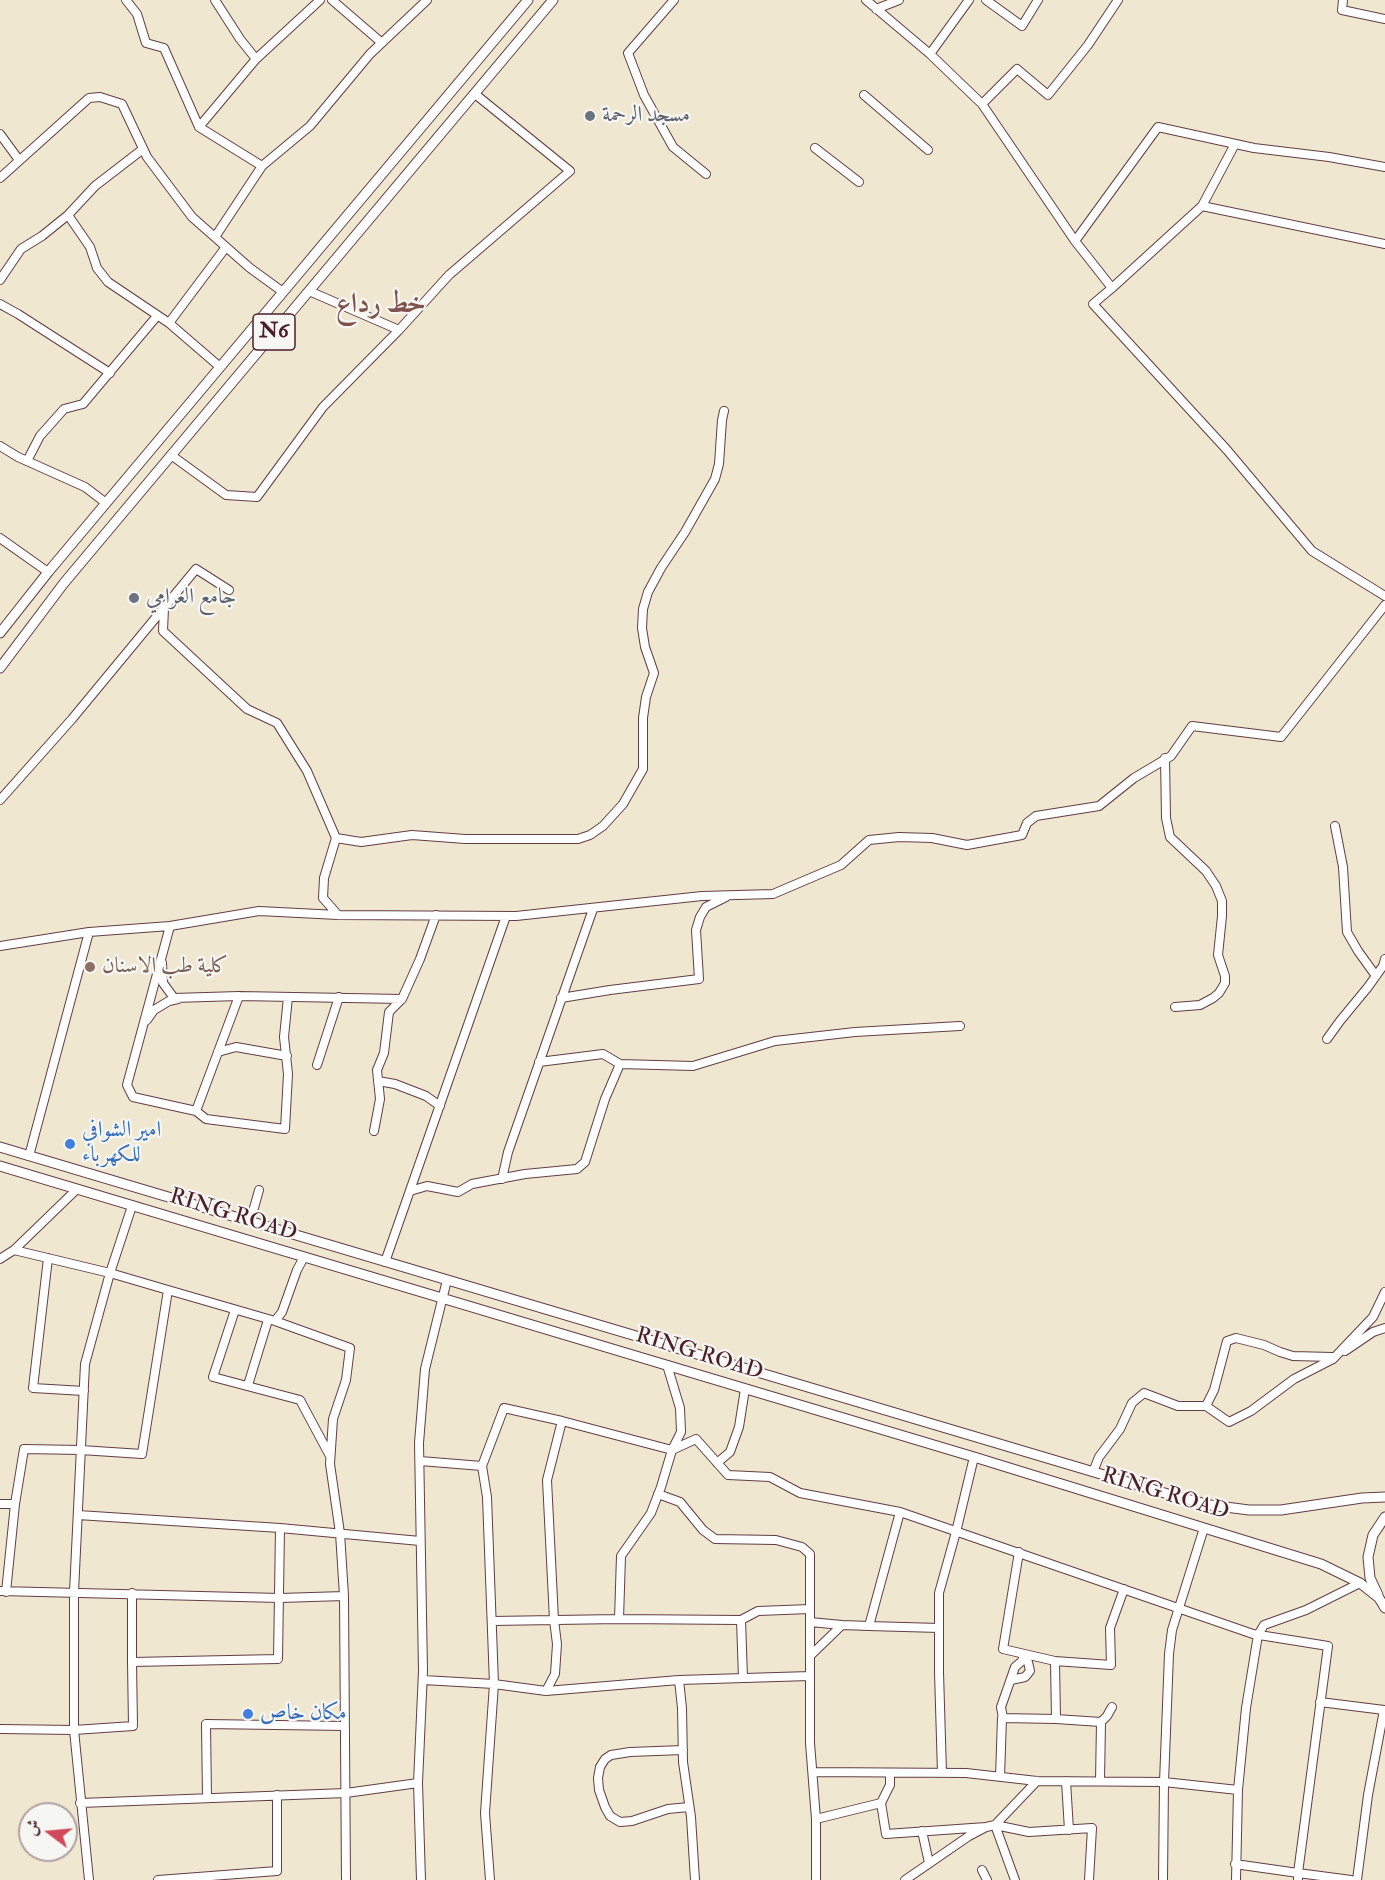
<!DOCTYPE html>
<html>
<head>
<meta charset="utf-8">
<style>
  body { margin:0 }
  #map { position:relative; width:1385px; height:1880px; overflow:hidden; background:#efe7d0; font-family:"IM FELL Double Pica",Amiri,serif }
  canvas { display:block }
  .north { position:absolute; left:18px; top:1802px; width:60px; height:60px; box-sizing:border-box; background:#f6f6f2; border:2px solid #b1a0a2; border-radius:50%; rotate:286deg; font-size:16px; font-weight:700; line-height:24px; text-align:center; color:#4a1f2b }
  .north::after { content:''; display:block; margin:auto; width:21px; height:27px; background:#d1495b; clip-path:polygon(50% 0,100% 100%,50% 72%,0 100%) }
</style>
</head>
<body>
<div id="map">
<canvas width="1385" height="1880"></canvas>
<div class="north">ش</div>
</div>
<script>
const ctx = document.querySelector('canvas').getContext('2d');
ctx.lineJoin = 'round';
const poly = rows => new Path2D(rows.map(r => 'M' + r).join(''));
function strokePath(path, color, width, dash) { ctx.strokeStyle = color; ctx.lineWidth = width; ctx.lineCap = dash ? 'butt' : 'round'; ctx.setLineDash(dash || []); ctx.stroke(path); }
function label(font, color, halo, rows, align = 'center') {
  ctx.font = font + ' "IM FELL Double Pica",Amiri,serif'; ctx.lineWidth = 4.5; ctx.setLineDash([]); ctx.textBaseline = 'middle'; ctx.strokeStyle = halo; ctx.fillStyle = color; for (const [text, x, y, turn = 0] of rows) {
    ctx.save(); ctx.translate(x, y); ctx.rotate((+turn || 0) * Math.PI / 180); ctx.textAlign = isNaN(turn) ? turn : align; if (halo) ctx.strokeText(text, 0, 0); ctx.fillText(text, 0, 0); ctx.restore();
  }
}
const minor = poly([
  [126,0,137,14,146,43,164,48,199,127],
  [215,0,240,39,256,59],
  [332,0,382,43],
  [674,0,628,53,644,95,673,147,706,174],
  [866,0,930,54,982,104,1075,241,1112,288,1202,206,1235,144],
  [986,0,1022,26,1038,0],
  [1343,0,1342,10,1385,19],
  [876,9,899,0],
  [930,54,969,0],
  [864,95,928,150],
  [982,104,1017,69,1048,95,1088,45,1118,0],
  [0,134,19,160],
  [815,148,859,182],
  [262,166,199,127,256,59,320,0],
  [0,178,89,98,100,97,122,104,147,157,192,217,250,268,283,292],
  [1202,206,1385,244],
  [68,215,90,247,97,268,108,282,169,323,220,367],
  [215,237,262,166,310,126,370,54,427,0],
  [1075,241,1158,127,1254,148,1329,157,1385,167],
  [0,280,21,249,42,236,68,215,95,186,143,149],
  [1112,288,1093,304,1227,450,1312,551,1385,596],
  [309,291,399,330],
  [0,304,18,314,110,373],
  [169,323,226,247],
  [0,446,18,457,85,487,106,503],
  [171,455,226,495,257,497,323,407,399,330,449,275,570,171,475,94],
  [27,461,40,436,64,409,83,404,157,316],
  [0,538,48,572],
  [164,608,163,631,247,709,277,723,307,771,336,838,324,878,323,898,338,915],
  [1165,758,1166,818,1170,837,1206,871,1216,886,1222,901,1222,916,1218,955,1225,976,1225,983,1219,993,1213,998,1200,1005,1175,1007],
  [0,800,72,719,196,569,229,590],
  [1335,826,1343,867,1347,932,1358,951,1376,976],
  [336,838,361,842,412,835,465,839,578,839,590,835,603,826,623,804,643,769,643,718,646,697,654,673,645,647,642,628,643,609,648,592,661,568,685,532,715,479,719,464,722,420,724,411],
  [170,926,127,1085,133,1097,196,1111,239,996,402,999,389,1012,384,1053,377,1070,380,1099,374,1131],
  [0,946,89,932],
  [162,963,163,983,174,998,239,996],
  [561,998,610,990,699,979,696,930,700,917,706,907,726,897],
  [402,999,420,959,436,915],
  [147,1020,154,1010,169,1001,178,999],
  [1327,1039,1340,1021,1368,987,1383,966,1385,959],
  [218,1052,236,1047,287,1056],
  [539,1062,603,1054,620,1064,693,1066,775,1041,855,1032,960,1026],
  [317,1065,339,997],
  [378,1081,395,1084,426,1096,440,1106],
  [196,1111,206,1119,285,1129,288,1074,284,1037,288,997],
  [29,1156,89,932,170,926,259,911,338,915,516,916,702,896,773,894,841,865,869,840,899,837,932,838,967,845,1022,835,1027,823,1036,816,1099,806,1134,778,1171,756,1192,726,1281,737,1385,605],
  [502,1179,508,1152,593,909],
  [77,1189,14,1250,110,1273,168,1290],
  [410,1191,427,1186,458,1192,472,1184,525,1174,577,1169,585,1162,605,1099,620,1064],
  [250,1222,259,1190],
  [48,1258,33,1388,84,1391],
  [0,1259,14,1250],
  [385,1262,506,916],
  [235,1310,213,1377,300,1400,330,1456],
  [275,1321,282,1312,297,1270,304,1257],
  [1345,1351,1373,1332,1385,1328],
  [248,1385,268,1320],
  [1206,1406,1214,1390,1227,1341,1236,1338,1264,1345,1280,1352,1293,1356,1332,1357],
  [420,1461,482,1466,487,1497,494,1684,485,1813,490,1880],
  [717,1463,730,1452,739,1427,745,1389],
  [482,1466,504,1408,562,1421],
  [1093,1472,1099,1457,1120,1429,1132,1403,1144,1393,1178,1406,1206,1406,1229,1422,1251,1411,1294,1379,1333,1359,1373,1317,1385,1292],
  [658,1494,680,1502,703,1530,715,1539,776,1540,802,1547,810,1554,810,1656],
  [0,1504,15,1504,6,1592],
  [15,1504,24,1449,81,1450,142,1454,168,1290,275,1321,350,1348,346,1380,333,1419,330,1464,340,1533,344,1596,346,1880],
  [78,1515,280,1528,420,1541],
  [1019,1552,1003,1649,1055,1661,1056,1719],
  [0,1591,280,1598,344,1596],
  [132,1593,132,1662,278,1659,280,1528],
  [619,1619,621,1556,651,1513,661,1487,672,1450,681,1432,680,1408,667,1365],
  [492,1621,619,1619,741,1620],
  [810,1622,842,1625],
  [869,1626,939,1628],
  [1055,1661,1111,1665,1110,1628,1124,1589],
  [743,1678,741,1620,758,1611,810,1609],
  [423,1680,494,1684,546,1691,679,1680,810,1676],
  [679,1680,682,1708,683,1762,691,1817,695,1880],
  [1011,1680,1025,1677,1030,1671,1028,1662,1023,1658],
  [546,1691,555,1674,557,1644,554,1620,547,1480,562,1421,672,1450,696,1439,728,1475,770,1477,800,1493,900,1512,1253,1634,1328,1646,1298,1873,1351,1880],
  [1320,1702,1384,1710,1368,1795,1357,1880],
  [1003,1718,1001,1707,1015,1667,1029,1655],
  [1101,1722,1107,1716,1112,1707],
  [0,1729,74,1730,133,1726,132,1662],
  [683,1750,630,1752,611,1755,605,1759,600,1767,598,1778,599,1790,605,1807,610,1816,620,1822,632,1821,668,1809,689,1807],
  [813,1772,966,1773,1037,1781,1164,1782,1238,1790],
  [942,1773,939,1672,939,1593,956,1532,974,1457],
  [1000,1777,1002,1718,1056,1719,1101,1722,1100,1781],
  [1066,1781,1069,1830],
  [207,1798,206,1724,345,1726],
  [80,1803,346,1793,418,1783],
  [881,1803,890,1785,890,1773],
  [816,1819,881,1803,886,1834,986,1827],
  [922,1831,929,1863],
  [1235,1864,1298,1873,1298,1880],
  [982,1870,987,1880],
  [89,1880,74,1730,74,1592,85,1364,110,1273,132,1206],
  [158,1880,277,1871,277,1795],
  [421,1880,418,1783,423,1671,419,1443,425,1369,447,1280],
  [816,1880,816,1819,810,1743,810,1656,842,1625,869,1626,900,1512],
  [905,1880,969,1836,986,1827,995,1825,1037,1781],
  [1015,1880,995,1825,1029,1832,1092,1828,1089,1880],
  [1163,1880,1164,1782,1169,1654,1172,1630,1204,1528],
  [1236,1880,1238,1790,1246,1708,1258,1635,1264,1625,1306,1610,1360,1583]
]);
const major = poly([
  [0,633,49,571,528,0],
  [0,668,64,583,553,0],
  [0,1147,1168,1494,1210,1505,1249,1510,1281,1510,1362,1498,1385,1497],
  [0,1166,974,1457,1321,1564,1360,1583,1379,1598,1385,1608],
  [1378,1595,1370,1578,1368,1557,1373,1535,1385,1517]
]);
strokePath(minor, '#633d44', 10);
strokePath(major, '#633d44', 11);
strokePath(minor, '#fff', 8);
strokePath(major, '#fff', 9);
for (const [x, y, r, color] of [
  [590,116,6,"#6b7280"],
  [134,598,6,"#6b7280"],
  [90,967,6,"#8d6e63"],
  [70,1144,6,"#3f7fe0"],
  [248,1714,6,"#3f7fe0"]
]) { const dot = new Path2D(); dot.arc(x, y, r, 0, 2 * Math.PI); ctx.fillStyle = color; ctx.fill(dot); strokePath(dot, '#f6f6f2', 2); }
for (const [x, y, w] of [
  [274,332,42]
]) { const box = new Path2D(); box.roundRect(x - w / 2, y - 18, w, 36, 4.5); ctx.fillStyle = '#f6f6f2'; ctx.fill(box); strokePath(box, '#4a1f2b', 1.5); }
label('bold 21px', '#4a1f2b', null, [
  ["N6",274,332]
]);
label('22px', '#5b616d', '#f6f6f2', [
  ["مسجد الرحمة",602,116],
  ["جامع العرامي",146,598]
], 'left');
label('22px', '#785e54', '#f6f6f2', [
  ["كلية طب الاسنان",102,967]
], 'left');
label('22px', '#366cbe', '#f6f6f2', [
  ["امير الشوافي",82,1131],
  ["للكهرباء",82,1156],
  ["مكان خاص",260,1714]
], 'left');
label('22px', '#4a1f2b', '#f6f6f2', [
  ["RING ROAD",233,1216,17],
  ["RING ROAD",699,1355,17],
  ["RING ROAD",1165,1495,17]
]);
label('bold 28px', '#7f524c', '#f6f6f2', [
  ["خط رداع",381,306]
]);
</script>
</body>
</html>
